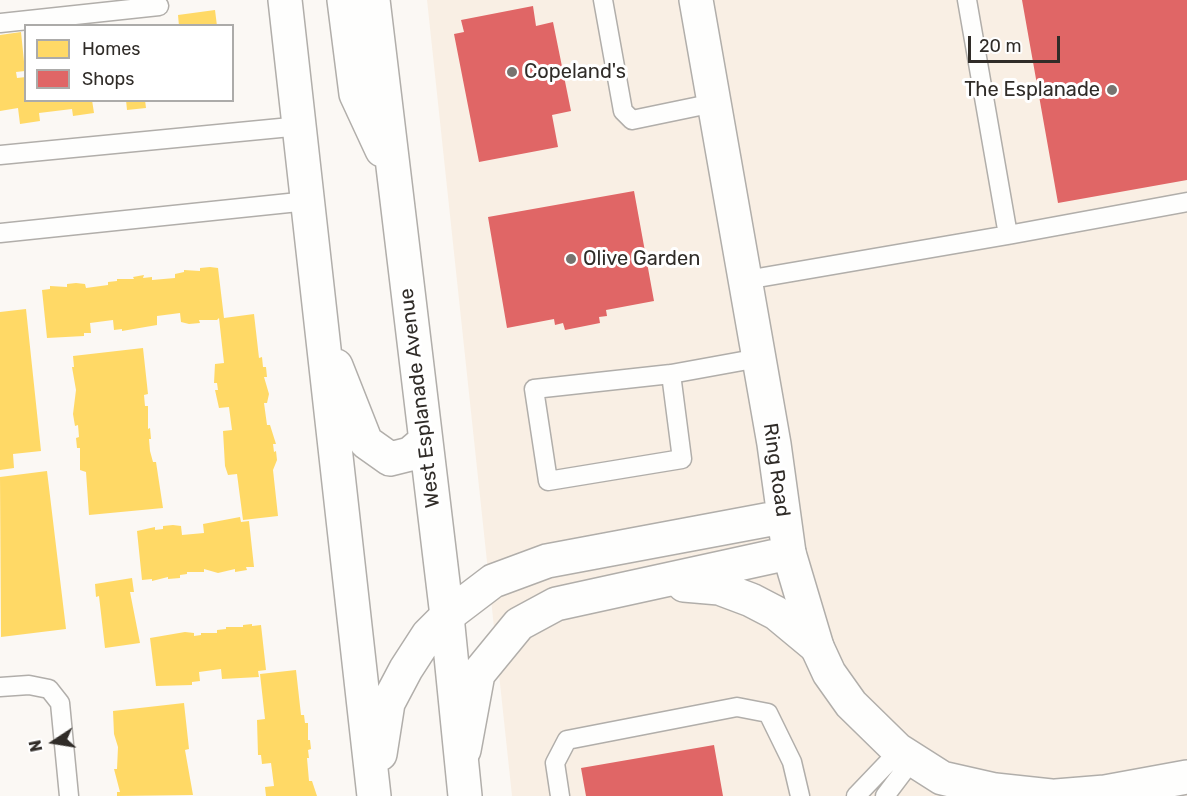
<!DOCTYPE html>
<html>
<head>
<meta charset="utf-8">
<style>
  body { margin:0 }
  #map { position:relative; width:1187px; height:796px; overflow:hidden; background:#fbf8f4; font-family:Rubik,sans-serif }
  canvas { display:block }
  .legend { position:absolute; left:24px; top:24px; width:210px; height:78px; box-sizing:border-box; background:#fff; border:2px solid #acaba9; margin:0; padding:8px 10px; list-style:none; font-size:18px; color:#302c28 }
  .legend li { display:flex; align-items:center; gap:12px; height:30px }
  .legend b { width:30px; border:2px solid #acaba9 }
  .north { position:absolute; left:24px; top:712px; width:60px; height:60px; -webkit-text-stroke:4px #fff; paint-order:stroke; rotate:258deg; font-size:16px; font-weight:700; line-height:24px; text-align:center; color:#302c28 }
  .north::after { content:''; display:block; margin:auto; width:21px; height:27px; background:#302c28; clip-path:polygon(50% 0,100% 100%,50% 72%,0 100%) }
  .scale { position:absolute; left:968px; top:36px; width:92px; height:27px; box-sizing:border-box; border:3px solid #302c28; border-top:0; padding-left:8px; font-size:18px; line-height:21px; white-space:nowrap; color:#302c28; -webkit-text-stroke:4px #fff; paint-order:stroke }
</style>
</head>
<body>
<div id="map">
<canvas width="1187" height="796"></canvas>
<ul class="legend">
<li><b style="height:16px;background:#ffd966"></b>Homes</li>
<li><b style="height:16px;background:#e06666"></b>Shops</li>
</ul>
<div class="north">N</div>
<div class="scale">20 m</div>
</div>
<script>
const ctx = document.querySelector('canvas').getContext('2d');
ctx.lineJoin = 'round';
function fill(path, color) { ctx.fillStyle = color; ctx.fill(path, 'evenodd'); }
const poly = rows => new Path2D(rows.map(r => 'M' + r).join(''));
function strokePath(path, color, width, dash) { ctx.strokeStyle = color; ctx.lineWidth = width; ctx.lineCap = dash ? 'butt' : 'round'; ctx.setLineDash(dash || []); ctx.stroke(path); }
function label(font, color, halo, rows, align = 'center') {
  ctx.font = font + ' Rubik,sans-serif'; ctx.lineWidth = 6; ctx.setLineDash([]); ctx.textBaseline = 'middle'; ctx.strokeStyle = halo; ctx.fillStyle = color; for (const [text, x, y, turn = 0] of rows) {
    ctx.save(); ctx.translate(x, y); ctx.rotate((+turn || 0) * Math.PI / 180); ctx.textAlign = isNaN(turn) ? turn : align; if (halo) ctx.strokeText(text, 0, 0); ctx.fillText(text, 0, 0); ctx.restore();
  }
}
fill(poly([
  [427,0,1187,0,1187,796,512,796]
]), '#f9efe4');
fill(poly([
  [215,10,217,26,179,26,178,15],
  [21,32,25,71,16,72,17,78,26,77,26,100,92,100,94,113,73,116,72,109,39,113,40,121,20,124,18,108,0,111,0,35],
  [126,100,145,100,146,108,127,110],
  [210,267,218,268,224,318,254,314,259,358,262,357,263,367,266,367,267,377,264,377,269,394,267,403,264,403,267,425,270,425,276,444,273,444,274,452,276,451,277,460,273,470,278,516,243,520,237,474,228,475,225,466,223,431,232,430,229,407,219,408,215,390,218,390,217,383,214,383,215,364,224,363,219,318,217,320,199,320,200,323,189,324,181,322,180,313,157,316,157,325,122,331,122,329,114,330,113,320,90,323,91,333,84,333,84,336,47,338,42,290,50,289,50,286,67,287,67,284,76,283,85,284,86,288,108,285,108,282,117,281,117,279,134,279,133,277,144,275,143,278,152,277,152,280,175,278,175,274,184,272,184,270,200,271,200,268],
  [26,309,41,451,13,454,14,468,0,470,0,312],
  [143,348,148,394,144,395,145,406,148,406,148,429,150,428,151,439,149,439,150,451,153,462,156,462,163,508,89,515,86,472,80,470,80,448,77,448,76,438,79,437,78,425,75,426,73,414,76,390,72,367,74,367,73,356],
  [47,471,66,629,1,637,0,477],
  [240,517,241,522,249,521,254,567,246,567,247,570,235,572,235,569,218,573,204,569,204,572,187,572,187,574,180,575,180,578,168,579,168,577,152,581,152,579,142,580,137,531,155,527,155,530,163,529,163,526,173,525,181,526,182,535,204,533,203,524],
  [132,578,134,592,130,592,140,643,105,648,99,596,96,597,95,584],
  [252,624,252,626,261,625,266,670,258,671,259,677,222,679,221,669,199,672,200,681,192,682,192,685,156,686,150,638,185,632,194,633,194,636,201,635,201,633,217,633,217,630,226,629,226,627,243,627,243,625],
  [296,670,301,715,304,715,305,723,308,723,308,740,310,740,311,749,308,750,309,758,307,758,309,781,312,781,317,796,266,796,265,787,274,786,271,763,262,764,261,755,258,755,257,720,265,719,260,674],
  [184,703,189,749,185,750,193,795,117,796,117,792,120,792,114,769,117,769,118,747,114,734,113,711]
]), '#ffd966');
fill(poly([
  [1022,0,1187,0,1187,180,1058,203],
  [533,6,536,26,553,22,571,111,552,115,558,147,479,162,454,34,464,32,461,20],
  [634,191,654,301,606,310,607,316,599,317,600,323,565,330,563,323,555,325,554,319,507,328,488,217],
  [714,745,723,796,586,796,581,768]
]), '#e06666');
const service = poly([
  [603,0,623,111,632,120,714,103],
  [967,0,1008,235,1187,202],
  [0,23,159,6],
  [0,155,301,126],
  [0,233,308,201],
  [746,280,1008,235],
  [671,374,682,459,548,481,534,389,671,374,759,358],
  [0,687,29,685,49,689,60,703,69,796],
  [560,796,555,763,567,740,737,707,768,713,792,762,800,796],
  [856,796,899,751],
  [885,796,913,759]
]);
const minor = poly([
  [789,553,817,647,829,673,851,704,898,750,942,778,995,790,1051,796],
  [1056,796,1105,792,1187,777]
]);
const tertiary = poly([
  [684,585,719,588,751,600,776,613,817,647],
  [447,616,493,581,547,561,782,517],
  [464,750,478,674,519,624,556,604,789,553,774,444,696,0]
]);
const secondary = poly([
  [285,0,374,796],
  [344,0,356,94,382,150],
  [373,0,447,616,465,796],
  [336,366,366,442,390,459,410,454,424,442],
  [380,754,388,703,406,669,428,635,447,616]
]);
strokePath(service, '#b1aeaa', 21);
strokePath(minor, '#b1aeaa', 36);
strokePath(tertiary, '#b1aeaa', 36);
strokePath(secondary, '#b1aeaa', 36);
strokePath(service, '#fefefd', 18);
strokePath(minor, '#fefefd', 33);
strokePath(tertiary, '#fefefd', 33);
strokePath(secondary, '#fefefd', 33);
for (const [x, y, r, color] of [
  [512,72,6,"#77736f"],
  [1112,90,6,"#77736f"],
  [571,259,6,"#77736f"]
]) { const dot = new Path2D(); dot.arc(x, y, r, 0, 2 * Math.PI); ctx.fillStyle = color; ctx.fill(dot); strokePath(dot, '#fff', 2); }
label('20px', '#302c28', '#fff', [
  ["Copeland's",524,72],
  ["The Esplanade",1100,90,"right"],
  ["Olive Garden",583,259]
], 'left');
label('20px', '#302c28', '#fff', [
  ["West Esplanade Avenue",420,398,-97],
  ["Ring Road",776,470,82]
]);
</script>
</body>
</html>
